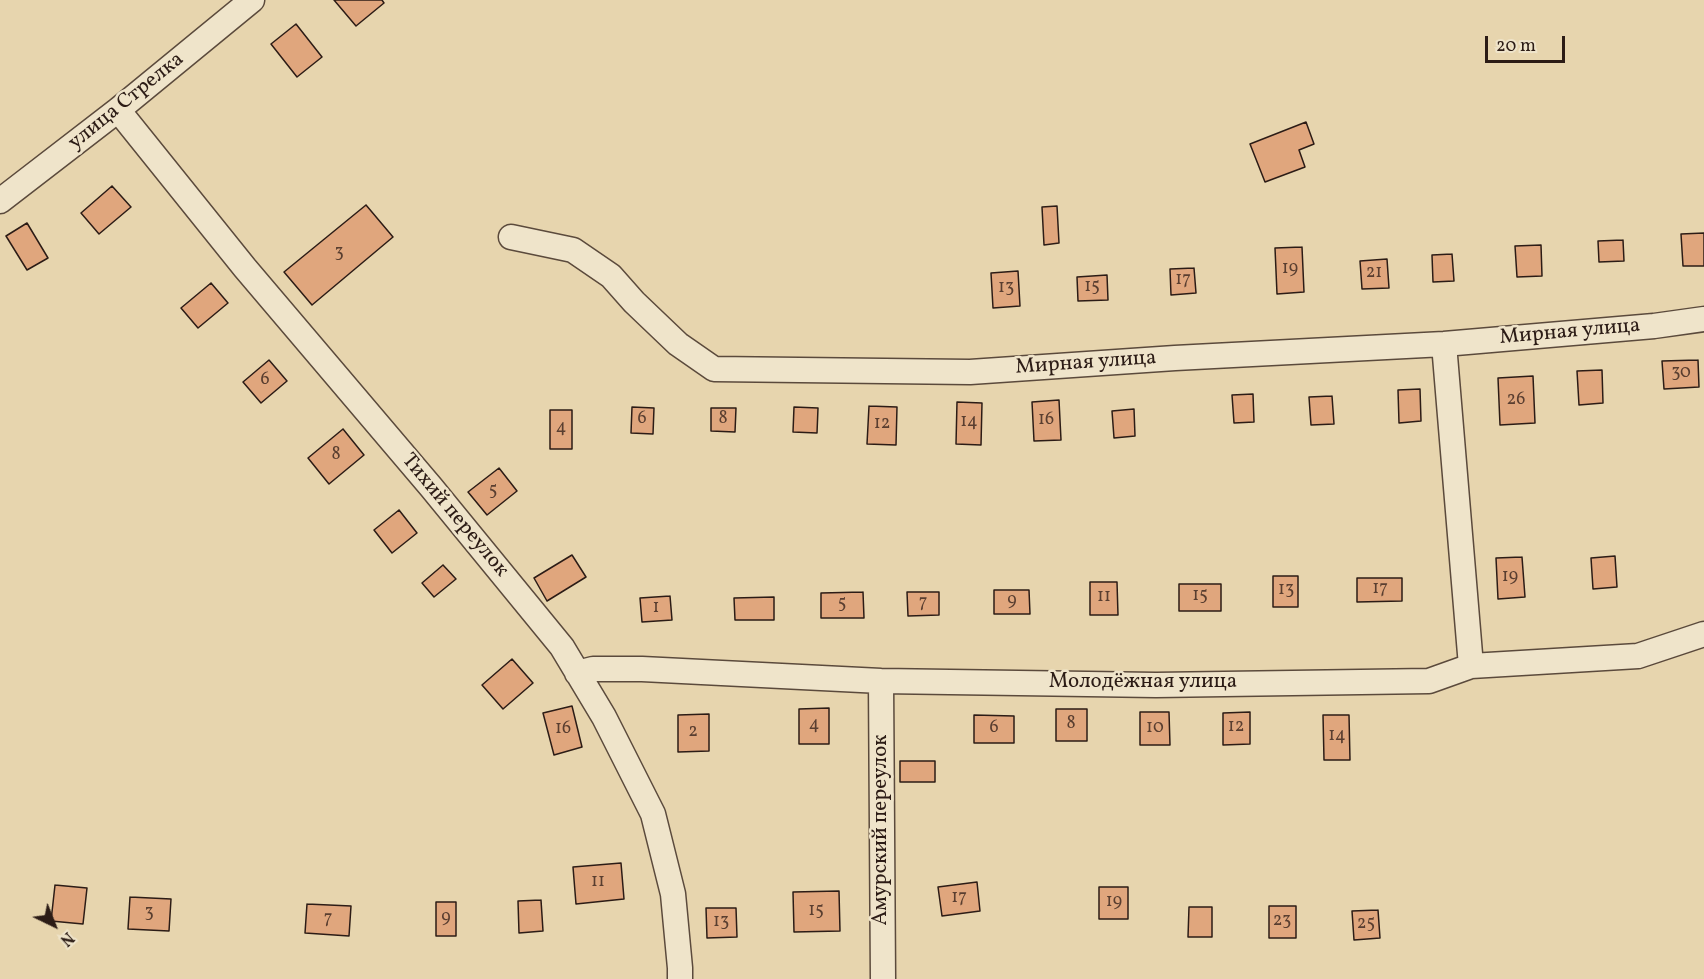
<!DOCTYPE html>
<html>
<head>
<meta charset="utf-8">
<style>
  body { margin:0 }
  #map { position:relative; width:1704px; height:979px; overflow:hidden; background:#e7d5ae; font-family:Vollkorn,serif }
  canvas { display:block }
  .north { position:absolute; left:24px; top:895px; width:60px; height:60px; -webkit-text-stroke:4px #efe4ca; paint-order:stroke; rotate:137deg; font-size:16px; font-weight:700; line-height:24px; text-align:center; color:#2c1c16 }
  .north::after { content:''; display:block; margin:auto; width:21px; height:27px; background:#2c1c16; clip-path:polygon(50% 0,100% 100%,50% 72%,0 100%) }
  .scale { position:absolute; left:1485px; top:36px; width:80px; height:27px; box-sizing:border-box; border:3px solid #2c1c16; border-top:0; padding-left:8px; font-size:18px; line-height:21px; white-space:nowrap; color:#2c1c16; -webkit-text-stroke:4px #efe4ca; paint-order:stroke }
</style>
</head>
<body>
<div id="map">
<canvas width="1704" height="979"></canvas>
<div class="north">N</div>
<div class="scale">20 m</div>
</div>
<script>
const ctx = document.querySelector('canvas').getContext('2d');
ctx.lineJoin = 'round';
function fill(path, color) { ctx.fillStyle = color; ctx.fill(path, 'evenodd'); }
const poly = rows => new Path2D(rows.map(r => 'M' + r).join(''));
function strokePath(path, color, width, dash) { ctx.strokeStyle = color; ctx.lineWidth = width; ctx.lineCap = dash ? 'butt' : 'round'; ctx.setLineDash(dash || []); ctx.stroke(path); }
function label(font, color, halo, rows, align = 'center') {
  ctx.font = font + ' Vollkorn,serif'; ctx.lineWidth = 5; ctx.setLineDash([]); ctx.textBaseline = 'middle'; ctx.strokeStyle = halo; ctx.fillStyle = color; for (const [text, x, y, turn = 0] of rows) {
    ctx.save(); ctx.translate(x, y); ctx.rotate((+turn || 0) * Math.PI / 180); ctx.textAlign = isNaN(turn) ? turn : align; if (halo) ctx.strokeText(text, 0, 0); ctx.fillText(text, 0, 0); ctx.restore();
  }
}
const building = poly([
  [334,0,382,0,384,3,356,26,334,0],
  [296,24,322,57,297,77,271,44,296,24],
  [1306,122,1314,144,1299,150,1305,167,1265,182,1250,144,1306,122],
  [112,186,131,207,99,234,81,213,112,186],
  [366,205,393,237,312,305,284,272,366,205],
  [1057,206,1059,243,1044,245,1042,207,1057,206],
  [27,223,48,258,27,270,6,236,27,223],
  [1704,233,1704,266,1683,266,1681,234,1704,233],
  [1623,240,1624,261,1599,262,1598,241,1623,240],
  [1541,245,1542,276,1517,277,1515,246,1541,245],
  [1302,247,1304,292,1277,294,1275,248,1302,247],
  [1452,254,1454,281,1433,282,1432,255,1452,254],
  [1387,259,1389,288,1362,289,1360,261,1387,259],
  [1194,268,1196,293,1171,295,1170,269,1194,268],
  [1018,271,1020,306,993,308,991,273,1018,271],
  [1107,275,1108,300,1078,301,1077,277,1107,275],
  [211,283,228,303,198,328,181,308,211,283],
  [269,360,287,381,261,403,243,382,269,360],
  [1698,360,1699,387,1664,389,1662,361,1698,360],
  [1602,370,1603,403,1579,405,1577,371,1602,370],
  [1533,376,1535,423,1500,425,1498,378,1533,376],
  [1420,389,1421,421,1399,423,1398,390,1420,389],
  [1253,394,1254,422,1234,423,1232,395,1253,394],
  [1332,396,1334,424,1311,425,1309,397,1332,396],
  [1059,400,1061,440,1034,441,1032,402,1059,400],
  [957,402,982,403,981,445,956,444,957,402],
  [869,406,897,407,896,445,867,444,869,406],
  [632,407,654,408,653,434,631,433,632,407],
  [794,407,818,408,817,433,793,432,794,407],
  [711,408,736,408,735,432,711,431,711,408],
  [1134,409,1135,436,1114,438,1112,411,1134,409],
  [550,410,572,410,572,449,550,449,550,410],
  [343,429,364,455,329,484,308,458,343,429],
  [499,468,517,491,487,515,468,492,499,468],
  [399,510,417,533,392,553,374,530,399,510],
  [572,555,586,577,547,601,534,578,572,555],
  [1615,556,1617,587,1593,589,1591,558,1615,556],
  [1522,557,1525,597,1498,599,1496,558,1522,557],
  [443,565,456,579,434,597,422,583,443,565],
  [1273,576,1298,576,1298,607,1273,607,1273,576],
  [1357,578,1402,578,1402,601,1357,602,1357,578],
  [1090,582,1117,582,1118,615,1090,615,1090,582],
  [1179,584,1221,584,1221,611,1179,611,1179,584],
  [994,590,1029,590,1030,614,994,614,994,590],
  [863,592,864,618,821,618,821,593,863,592],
  [907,592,939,592,939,615,908,616,907,592],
  [670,596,672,620,642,622,640,598,670,596],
  [774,597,774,620,735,620,734,598,774,597],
  [512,659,533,683,503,709,482,685,512,659],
  [572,706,582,747,554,755,543,713,572,706],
  [829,708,829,744,799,744,799,709,829,708],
  [1056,709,1087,709,1087,741,1056,741,1056,709],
  [1140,712,1169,712,1170,745,1140,745,1140,712],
  [1250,712,1250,744,1223,745,1223,713,1250,712],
  [709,714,709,751,678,752,678,715,709,714],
  [974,715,1014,716,1014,743,974,743,974,715],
  [1323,715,1349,715,1350,760,1324,760,1323,715],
  [900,761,935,761,935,782,900,782,900,761],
  [621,863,624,899,576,904,573,867,621,863],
  [977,882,980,911,942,916,938,887,977,882],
  [55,885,87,888,83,924,51,921,55,885],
  [1099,887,1128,887,1128,919,1099,919,1099,887],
  [839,891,840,931,794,932,793,892,839,891],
  [130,897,171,899,169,931,128,929,130,897],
  [541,900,543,931,519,933,518,901,541,900],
  [436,902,456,902,456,936,436,936,436,902],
  [307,904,351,906,349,936,305,933,307,904],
  [1269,906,1296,906,1296,938,1269,938,1269,906],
  [1189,907,1212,907,1212,937,1188,937,1189,907],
  [706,908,736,908,737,937,707,938,706,908],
  [1378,910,1380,938,1354,940,1352,911,1378,910]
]);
fill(building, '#e0a67d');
strokePath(building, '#2c1c16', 1.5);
const street = poly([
  [118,110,245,268,431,487,562,647,604,717,653,814,673,894,680,968,680,979],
  [0,201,118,110,252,0],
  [511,237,573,250,611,276,634,302,678,344,714,369,970,372,1175,358,1444,344,1654,326,1704,319],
  [1444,344,1471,666],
  [577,673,593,669,642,669,881,681,1156,685,1429,681,1471,666,1638,656,1704,634],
  [881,681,883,979]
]);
strokePath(street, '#5b4a3c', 27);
strokePath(street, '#efe4ca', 24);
label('18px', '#593e30', null, [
  ["3",339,254],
  ["19",1290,270],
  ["21",1374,274],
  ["17",1183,281],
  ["15",1092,288],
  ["13",1006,289],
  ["30",1681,374],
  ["6",265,381],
  ["26",1516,401],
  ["6",642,420],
  ["8",723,420],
  ["16",1046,421],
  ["14",969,423],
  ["12",882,425],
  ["4",561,429],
  ["8",336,456],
  ["5",493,492],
  ["19",1510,578],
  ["17",1380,590],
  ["13",1286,591],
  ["15",1200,597],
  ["11",1104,598],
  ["9",1012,602],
  ["7",923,604],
  ["5",842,605],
  ["1",656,609],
  ["8",1071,725],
  ["4",814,726],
  ["12",1236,728],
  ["6",994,729],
  ["10",1155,729],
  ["16",563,730],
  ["2",693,733],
  ["14",1337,737],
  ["11",598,883],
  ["17",959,899],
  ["19",1114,903],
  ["15",816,912],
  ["3",149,914],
  ["9",446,919],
  ["7",328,920],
  ["23",1282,922],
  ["13",721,923],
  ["25",1366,925]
]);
label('21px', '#2c1c16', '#efe4ca', [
  ["улица Стрелка",127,102,-39],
  ["Мирная улица",1570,333,-5],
  ["Мирная улица",1086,364,-4],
  ["Тихий переулок",454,516,50],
  ["Молодёжная улица",1143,683],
  ["Амурский переулок",882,830,-90]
]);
</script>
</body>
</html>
